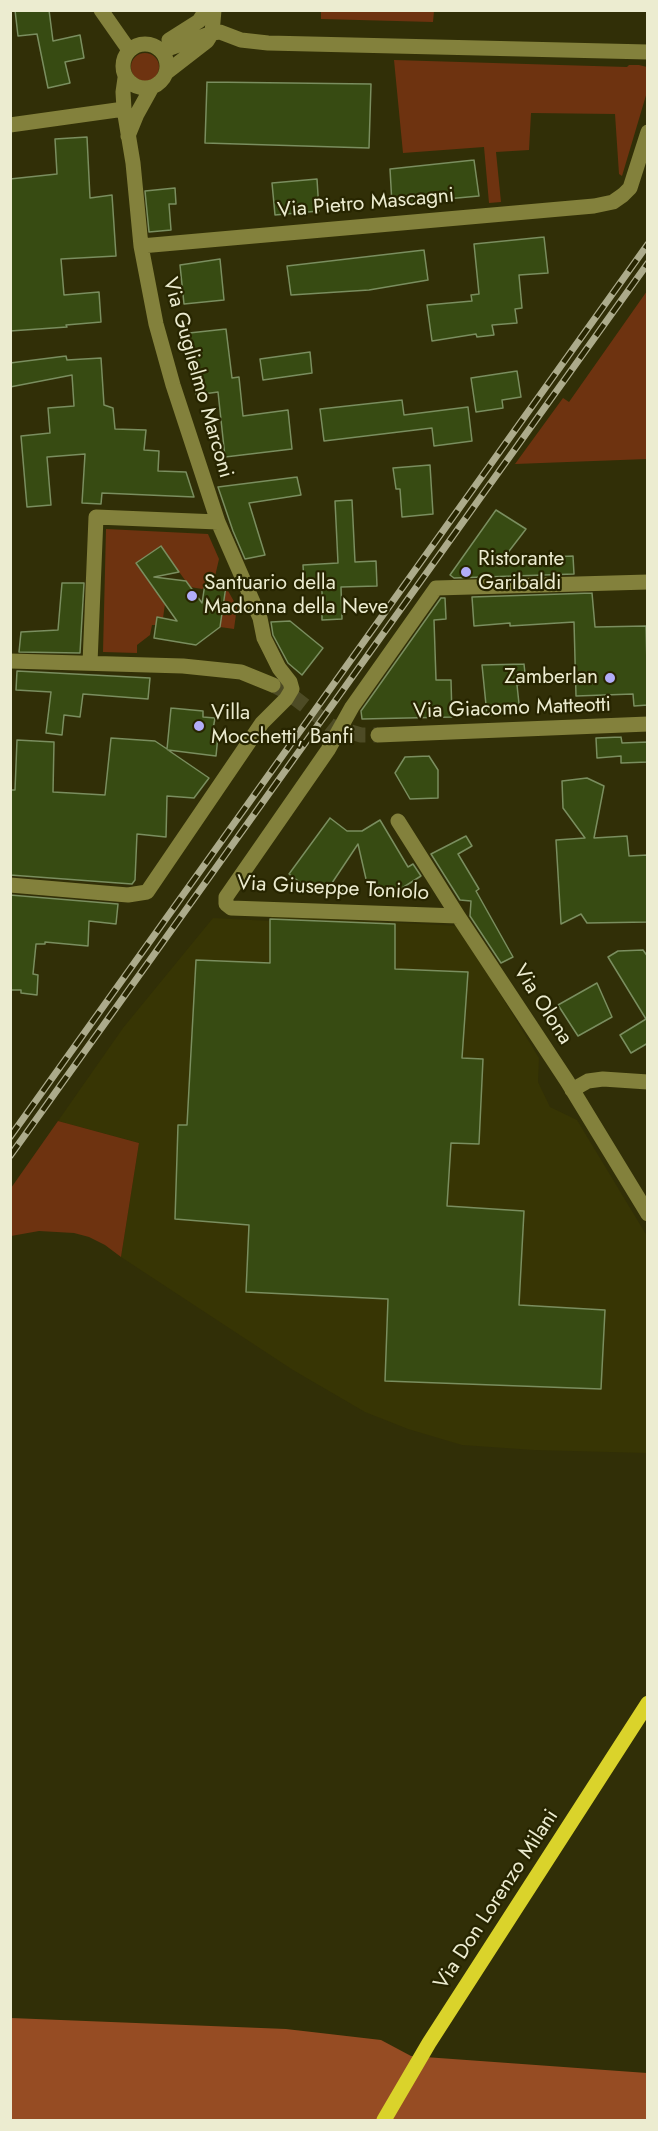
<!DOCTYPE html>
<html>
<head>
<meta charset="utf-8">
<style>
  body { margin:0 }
  #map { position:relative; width:658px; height:2131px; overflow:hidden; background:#312f07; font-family:Jost,sans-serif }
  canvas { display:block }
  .frame { position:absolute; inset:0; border:12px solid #ececd0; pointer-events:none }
</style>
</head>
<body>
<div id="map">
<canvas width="658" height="2131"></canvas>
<div class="frame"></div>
</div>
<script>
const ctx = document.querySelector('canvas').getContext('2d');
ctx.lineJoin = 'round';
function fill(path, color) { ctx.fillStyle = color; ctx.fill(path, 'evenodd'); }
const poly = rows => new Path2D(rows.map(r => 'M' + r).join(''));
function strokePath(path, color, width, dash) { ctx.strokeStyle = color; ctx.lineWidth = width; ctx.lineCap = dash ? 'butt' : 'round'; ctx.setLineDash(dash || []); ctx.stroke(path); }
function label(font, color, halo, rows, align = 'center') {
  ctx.font = font + ' Jost,sans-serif'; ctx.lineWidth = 4.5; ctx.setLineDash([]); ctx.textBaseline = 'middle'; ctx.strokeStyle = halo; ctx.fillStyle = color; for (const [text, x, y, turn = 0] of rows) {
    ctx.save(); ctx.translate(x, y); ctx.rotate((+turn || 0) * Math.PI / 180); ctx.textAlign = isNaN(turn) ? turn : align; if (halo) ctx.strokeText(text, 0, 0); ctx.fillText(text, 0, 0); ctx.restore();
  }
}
fill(poly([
  [271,916,459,926,539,1058,538,1082,550,1107,577,1120,647,1236,647,1453,534,1450,462,1445,408,1429,365,1412,293,1370,121,1257,139,1143,58,1121,123,1028,213,918,270,921]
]), '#373504');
fill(poly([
  [321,11,434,11,433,22,321,19],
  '131 67a14 14 0 1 1 28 0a14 14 0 1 1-28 0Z',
  [394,60,627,67,629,65,639,65,647,67,647,92,622,176,619,174,615,114,531,113,529,150,496,152,501,202,489,203,484,147,403,153],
  [647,291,647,459,515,464,563,398,569,402],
  [106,529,208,534,219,559,213,585,205,583,204,588,202,589,190,587,161,547,136,563,165,604,163,618,157,617,156,625,152,625,150,635,137,645,137,653,103,652],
  [226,587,237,607,234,629,220,627],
  [58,1121,139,1143,121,1257,105,1245,89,1237,74,1233,39,1231,11,1236,11,1188]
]), '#6e3310');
fill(poly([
  [11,2018,286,2029,381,2040,411,2056,647,2073,647,2120,11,2120]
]), '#964c23');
const building = poly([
  [15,10,49,10,53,41,80,35,84,58,65,62,70,83,48,88,37,34,18,36,15,10],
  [207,82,371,84,369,148,205,143,207,82],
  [87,137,90,198,112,195,116,256,61,259,64,295,99,292,101,322,66,325,67,327,10,331,10,179,57,174,55,139,87,137],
  [474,160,479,196,392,204,390,169,474,160],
  [317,179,319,211,275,215,272,183,317,179],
  [175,188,176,204,169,204,171,230,149,232,145,191,175,188],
  [544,237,548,273,519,275,522,308,515,309,517,323,492,325,494,335,477,337,476,334,432,341,427,305,472,301,471,295,479,294,474,244,544,237],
  [424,250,428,280,369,290,291,295,287,266,424,250],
  [220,259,224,300,184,304,180,265,220,259],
  [226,329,232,378,239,377,243,416,288,410,292,449,225,457,218,392,196,395,189,333,226,329],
  [310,352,312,373,263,380,260,359,310,352],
  [66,356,67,360,101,358,104,405,113,408,115,429,146,430,144,450,159,451,158,471,186,472,194,497,102,493,101,504,82,503,85,454,47,457,51,505,27,507,21,436,50,433,48,408,74,406,72,375,10,387,10,363,66,356],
  [517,371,521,397,502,400,503,408,476,412,471,378,517,371],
  [402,400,404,415,468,407,472,441,434,446,432,428,324,441,320,409,402,400],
  [430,465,433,514,402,517,400,489,396,489,393,468,430,465],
  [297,477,301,495,249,503,265,555,245,559,233,531,218,487,297,477],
  [352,500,355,562,376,561,377,586,341,587,342,619,322,620,322,583,304,584,303,565,338,563,335,501,352,500],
  [496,510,526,529,503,559,573,556,574,574,454,578,450,575,496,510],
  [161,546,179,572,154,577,186,581,202,603,205,584,226,586,220,627,196,645,154,638,157,617,177,621,136,563,161,546],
  [62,583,84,583,80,653,19,652,21,632,58,630,62,583],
  [592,593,595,627,646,626,648,705,634,706,633,694,576,696,574,622,510,626,510,623,474,626,472,597,592,593],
  [441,598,445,598,446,619,434,620,436,680,451,680,452,717,362,719,361,711,441,598],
  [290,621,323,648,302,675,288,663,273,635,271,622,290,621],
  [524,664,526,683,517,685,520,713,487,715,482,665,524,664],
  [17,671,150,678,148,699,83,694,80,717,64,715,62,735,46,733,51,692,16,690,17,671],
  [171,708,203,711,203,717,215,718,212,735,218,736,216,756,168,750,209,778,194,798,167,796,166,837,137,834,135,880,132,884,10,875,10,790,15,790,17,740,54,742,53,792,105,795,111,738,155,741,167,749,171,708],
  [621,737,622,743,648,742,648,762,621,763,621,756,597,758,596,738,621,737],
  [429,756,438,770,438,798,410,799,395,773,405,757,429,756],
  [587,778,604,786,594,838,627,836,629,856,648,855,648,922,587,923,581,914,561,924,556,840,585,838,563,808,562,781,587,778],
  [330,818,347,831,362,831,380,820,408,867,413,864,421,876,391,895,374,894,366,879,358,844,332,883,346,893,312,891,289,874,330,818],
  [466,836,472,846,458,854,479,889,476,891,513,957,501,963,470,916,471,901,460,900,431,854,466,836],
  [10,895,118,904,116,924,89,921,88,946,45,942,45,944,36,944,33,974,38,975,37,995,21,993,21,990,10,990,10,895],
  [270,919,395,924,395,969,468,972,462,1058,483,1059,479,1144,451,1143,447,1206,524,1211,519,1305,605,1310,601,1389,385,1381,388,1299,246,1292,249,1225,175,1219,178,1125,187,1125,196,960,270,963,270,919],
  [643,950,648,957,648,1043,631,1053,620,1035,646,1019,608,957,618,951,643,950],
  [597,983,612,1017,578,1036,558,1005,597,983]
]);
fill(building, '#374b12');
strokePath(building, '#7a8e5f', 1.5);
strokePath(poly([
  [273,685,287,692,331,726,361,735,378,735]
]), '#4d4b25', 15, [15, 8]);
strokePath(poly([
  [101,10,129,50],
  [169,40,199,21,206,10],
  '123 66a22 22 0 1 1 44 0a22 22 0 1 1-44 0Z',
  [162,51,212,33,220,32,241,40,268,43,648,52],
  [167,72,207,41,212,33,214,10],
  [10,125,124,109],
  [128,136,137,114,152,87],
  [141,246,594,206,613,202,623,195,630,188,648,132],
  [10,661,183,666,241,672,273,685],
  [90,663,96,517,218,522],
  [378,735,648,724],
  [398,821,458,916,567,1081,648,1214],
  [10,885,128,895,147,892,262,723,286,699,292,689,290,682,279,668,264,638,260,618,218,522,173,385,156,324,141,246,133,163,124,109,123,92,125,78],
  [458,916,231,908,226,904,226,897,328,750,352,707,436,588,648,582],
  [572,1090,588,1081,603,1079,648,1082]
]), '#83813c', 15);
strokePath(poly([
  [384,2120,429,2043,648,1703]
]), '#dad32b', 15);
const rail = poly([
  [10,1137,648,244],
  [10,1156,648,263]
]);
strokePath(rail, '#acab8b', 7);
strokePath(rail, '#272500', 4.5, [14]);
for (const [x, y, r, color] of [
  [466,572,6,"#b2adf9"],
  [192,596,6,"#b2adf9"],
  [610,678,6,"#b2adf9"],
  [199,726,6,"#b2adf9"]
]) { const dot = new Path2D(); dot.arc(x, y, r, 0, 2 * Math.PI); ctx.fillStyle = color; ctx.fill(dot); strokePath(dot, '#272500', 2); }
label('21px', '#ececd0', '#272500', [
  ["Via Pietro Mascagni",366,204,-5],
  ["Via Guglielmo Marconi",197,378,74],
  ["Via Giacomo Matteotti",512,709,-2],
  ["Via Giuseppe Toniolo",333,889,3],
  ["Via Olona",542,1005,57],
  ["Via Don Lorenzo Milani",497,1900,-57]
]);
label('21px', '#ececd0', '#272500', [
  ["Ristorante",478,560],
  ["Garibaldi",478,584],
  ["Santuario della",204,584],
  ["Madonna della Neve",204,608],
  ["Zamberlan",598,678,"right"],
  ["Villa",211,714],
  ["Mocchetti, Banfi",211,738]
], 'left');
</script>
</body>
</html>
